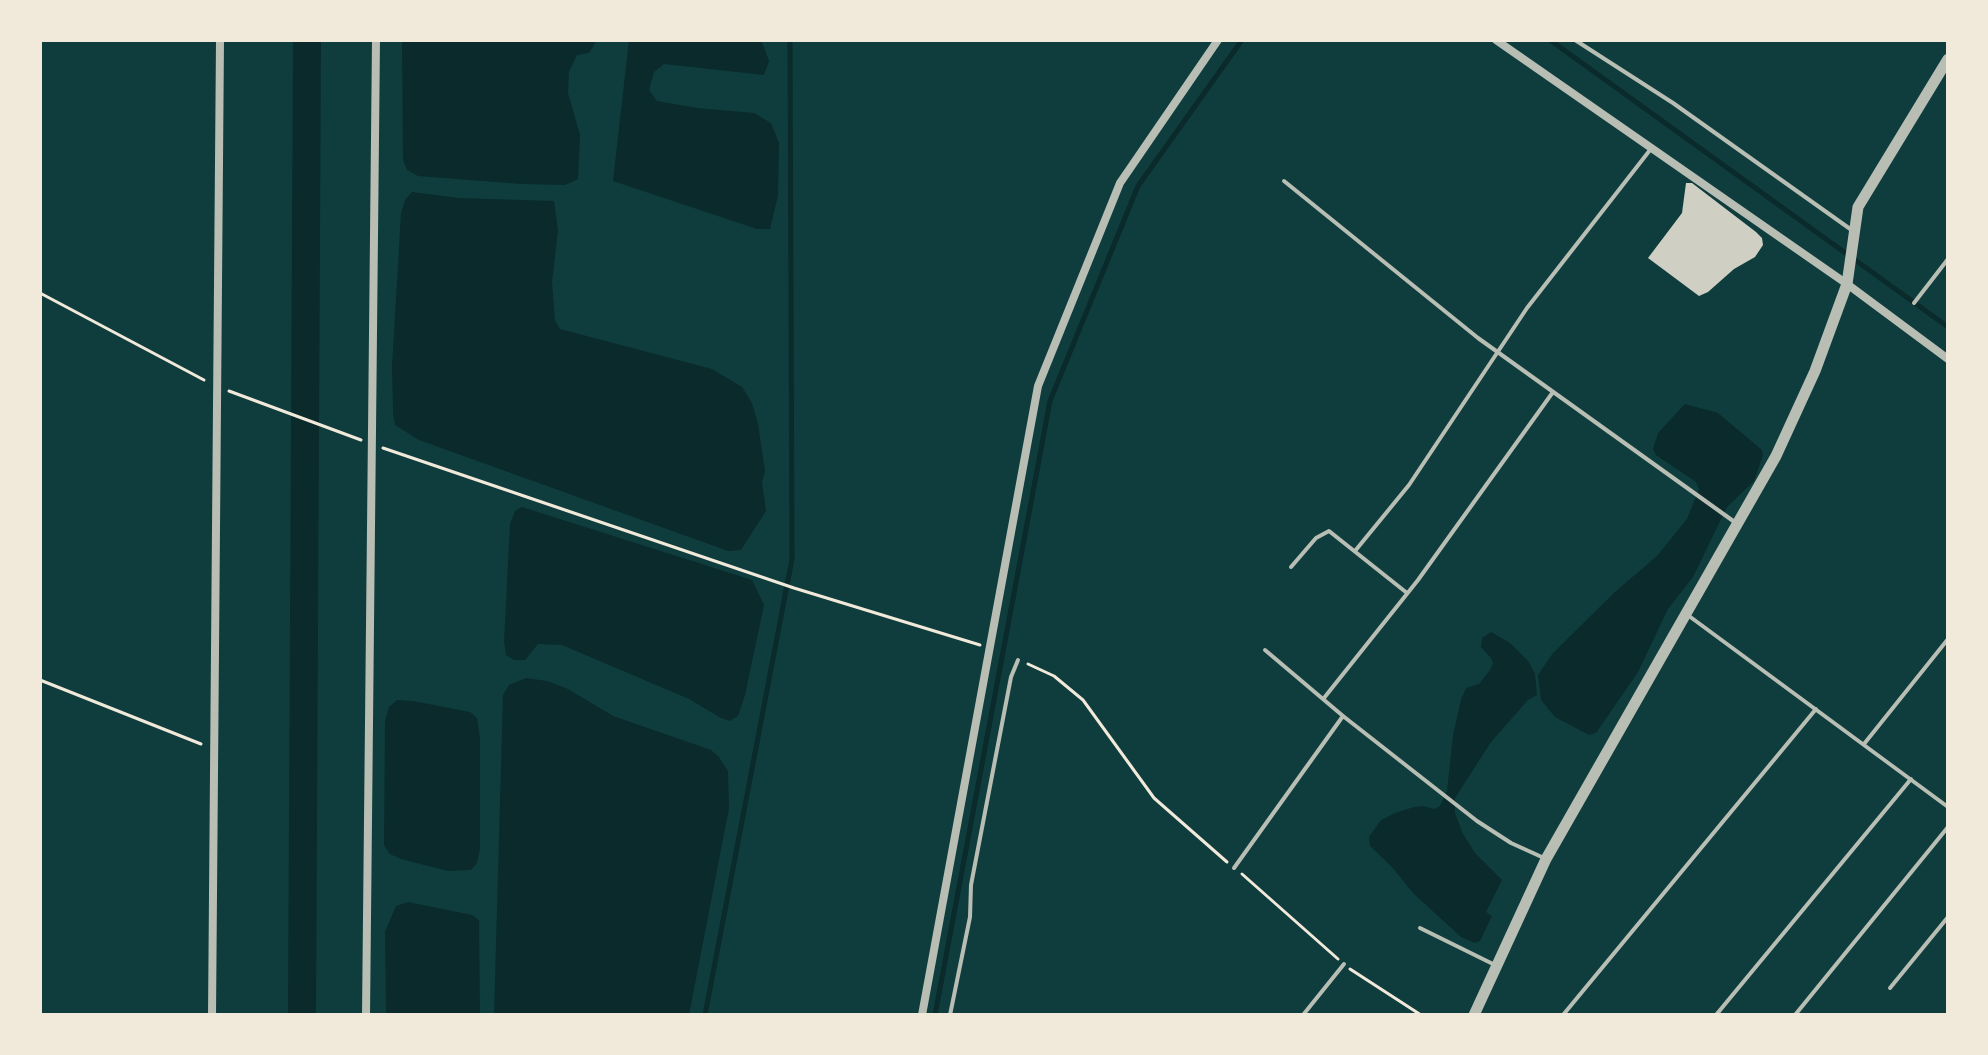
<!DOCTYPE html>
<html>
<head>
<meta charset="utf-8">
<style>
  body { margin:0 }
  #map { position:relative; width:1988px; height:1055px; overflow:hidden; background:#0f3d3e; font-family:"PT Sans",sans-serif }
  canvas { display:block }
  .frame { position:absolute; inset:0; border:42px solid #f1e9da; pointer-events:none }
</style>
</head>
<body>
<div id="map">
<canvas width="1988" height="1055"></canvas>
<div class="frame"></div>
</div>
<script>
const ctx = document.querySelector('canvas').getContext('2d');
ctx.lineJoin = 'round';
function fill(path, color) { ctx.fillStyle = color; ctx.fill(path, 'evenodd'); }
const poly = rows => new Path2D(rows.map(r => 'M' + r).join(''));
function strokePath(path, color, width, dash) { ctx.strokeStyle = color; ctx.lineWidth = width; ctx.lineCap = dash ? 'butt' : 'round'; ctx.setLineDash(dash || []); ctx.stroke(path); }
fill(poly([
  [402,40,597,40,589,53,577,55,569,72,568,93,580,135,578,179,565,185,521,184,418,176,407,170,403,160],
  [629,40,761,40,769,61,764,75,664,64,654,72,649,90,657,101,697,108,754,113,771,123,779,143,778,195,770,229,757,229,613,181],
  [412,192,459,198,554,201,558,230,552,282,555,320,560,329,712,369,742,387,752,403,758,424,765,471,762,482,766,511,741,550,728,551,419,440,395,425,393,413,392,366,401,213,405,200],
  [1685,404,1718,413,1762,450,1763,455,1754,481,1727,507,1693,577,1668,609,1638,672,1596,733,1589,735,1555,717,1541,700,1538,675,1553,653,1615,592,1657,556,1687,519,1699,489,1696,482,1656,455,1653,449,1658,433],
  [522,507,752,580,764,605,745,695,738,716,730,721,721,718,689,699,562,645,538,644,525,660,514,660,506,655,504,641,510,524,515,511],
  [1491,632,1510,643,1528,661,1535,674,1537,695,1528,700,1491,742,1455,798,1455,813,1463,834,1475,853,1502,880,1486,912,1492,916,1480,941,1475,943,1461,937,1414,894,1391,866,1370,846,1369,837,1381,820,1395,813,1414,807,1423,806,1434,809,1440,806,1447,791,1453,735,1461,700,1466,688,1479,684,1490,670,1493,663,1491,658,1481,647,1482,638],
  [526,678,547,681,568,689,613,716,711,750,719,757,728,771,729,808,689,1015,494,1015,503,695,509,685],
  [397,700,413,701,470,712,477,718,480,738,480,849,477,863,471,870,448,871,401,859,390,854,384,845,385,721,389,707],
  [408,902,472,915,479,920,480,1015,386,1015,385,932,396,906]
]), '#0a2a2b');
strokePath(poly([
  [1550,40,1948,327],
  [705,1015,792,559,790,40],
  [935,1015,1050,401,1138,186,1242,40]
]), '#0a2a2b', 5);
strokePath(poly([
  [302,1015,307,40]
]), '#0a2a2b', 28);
fill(poly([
  [1686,183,1692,183,1756,232,1762,238,1763,245,1755,257,1734,269,1708,292,1699,296,1648,258,1682,213]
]), '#cfcfc3');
strokePath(poly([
  [40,293,204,380],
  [229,391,361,440],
  [383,448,794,588,980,645],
  [1028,664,1054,676,1083,700,1154,798,1227,862],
  [40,680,201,744],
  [1242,874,1338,959],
  [1350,969,1421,1015]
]), '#f1e9da', 3);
strokePath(poly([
  [1575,40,1673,103,1853,231],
  [1284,181,1478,338,1736,523],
  [1914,303,1948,259],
  [1355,551,1409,485,1527,308,1650,150],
  [1291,567,1316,538,1329,531,1407,593],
  [1689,616,1948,807],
  [1265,650,1343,716,1477,821,1511,843,1544,858],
  [1324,698,1418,580,1553,392],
  [1864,744,1948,639],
  [1234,868,1343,716],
  [1420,928,1495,965],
  [1890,988,1948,917],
  [950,1015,970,917,971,885,1011,677,1018,660],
  [1303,1015,1344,964],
  [1563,1015,1816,709],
  [1716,1015,1911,779],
  [1795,1015,1948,827]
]), '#b8beb3', 4);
strokePath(poly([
  [1496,40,1847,284,1948,359],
  [212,1015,220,40],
  [366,1015,376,40],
  [922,1015,1038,386,1120,183,1218,40]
]), '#b8beb3', 8);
strokePath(poly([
  [1474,1015,1546,859,1776,456,1815,371,1847,284,1858,207,1948,59]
]), '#b8beb3', 11);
</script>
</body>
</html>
